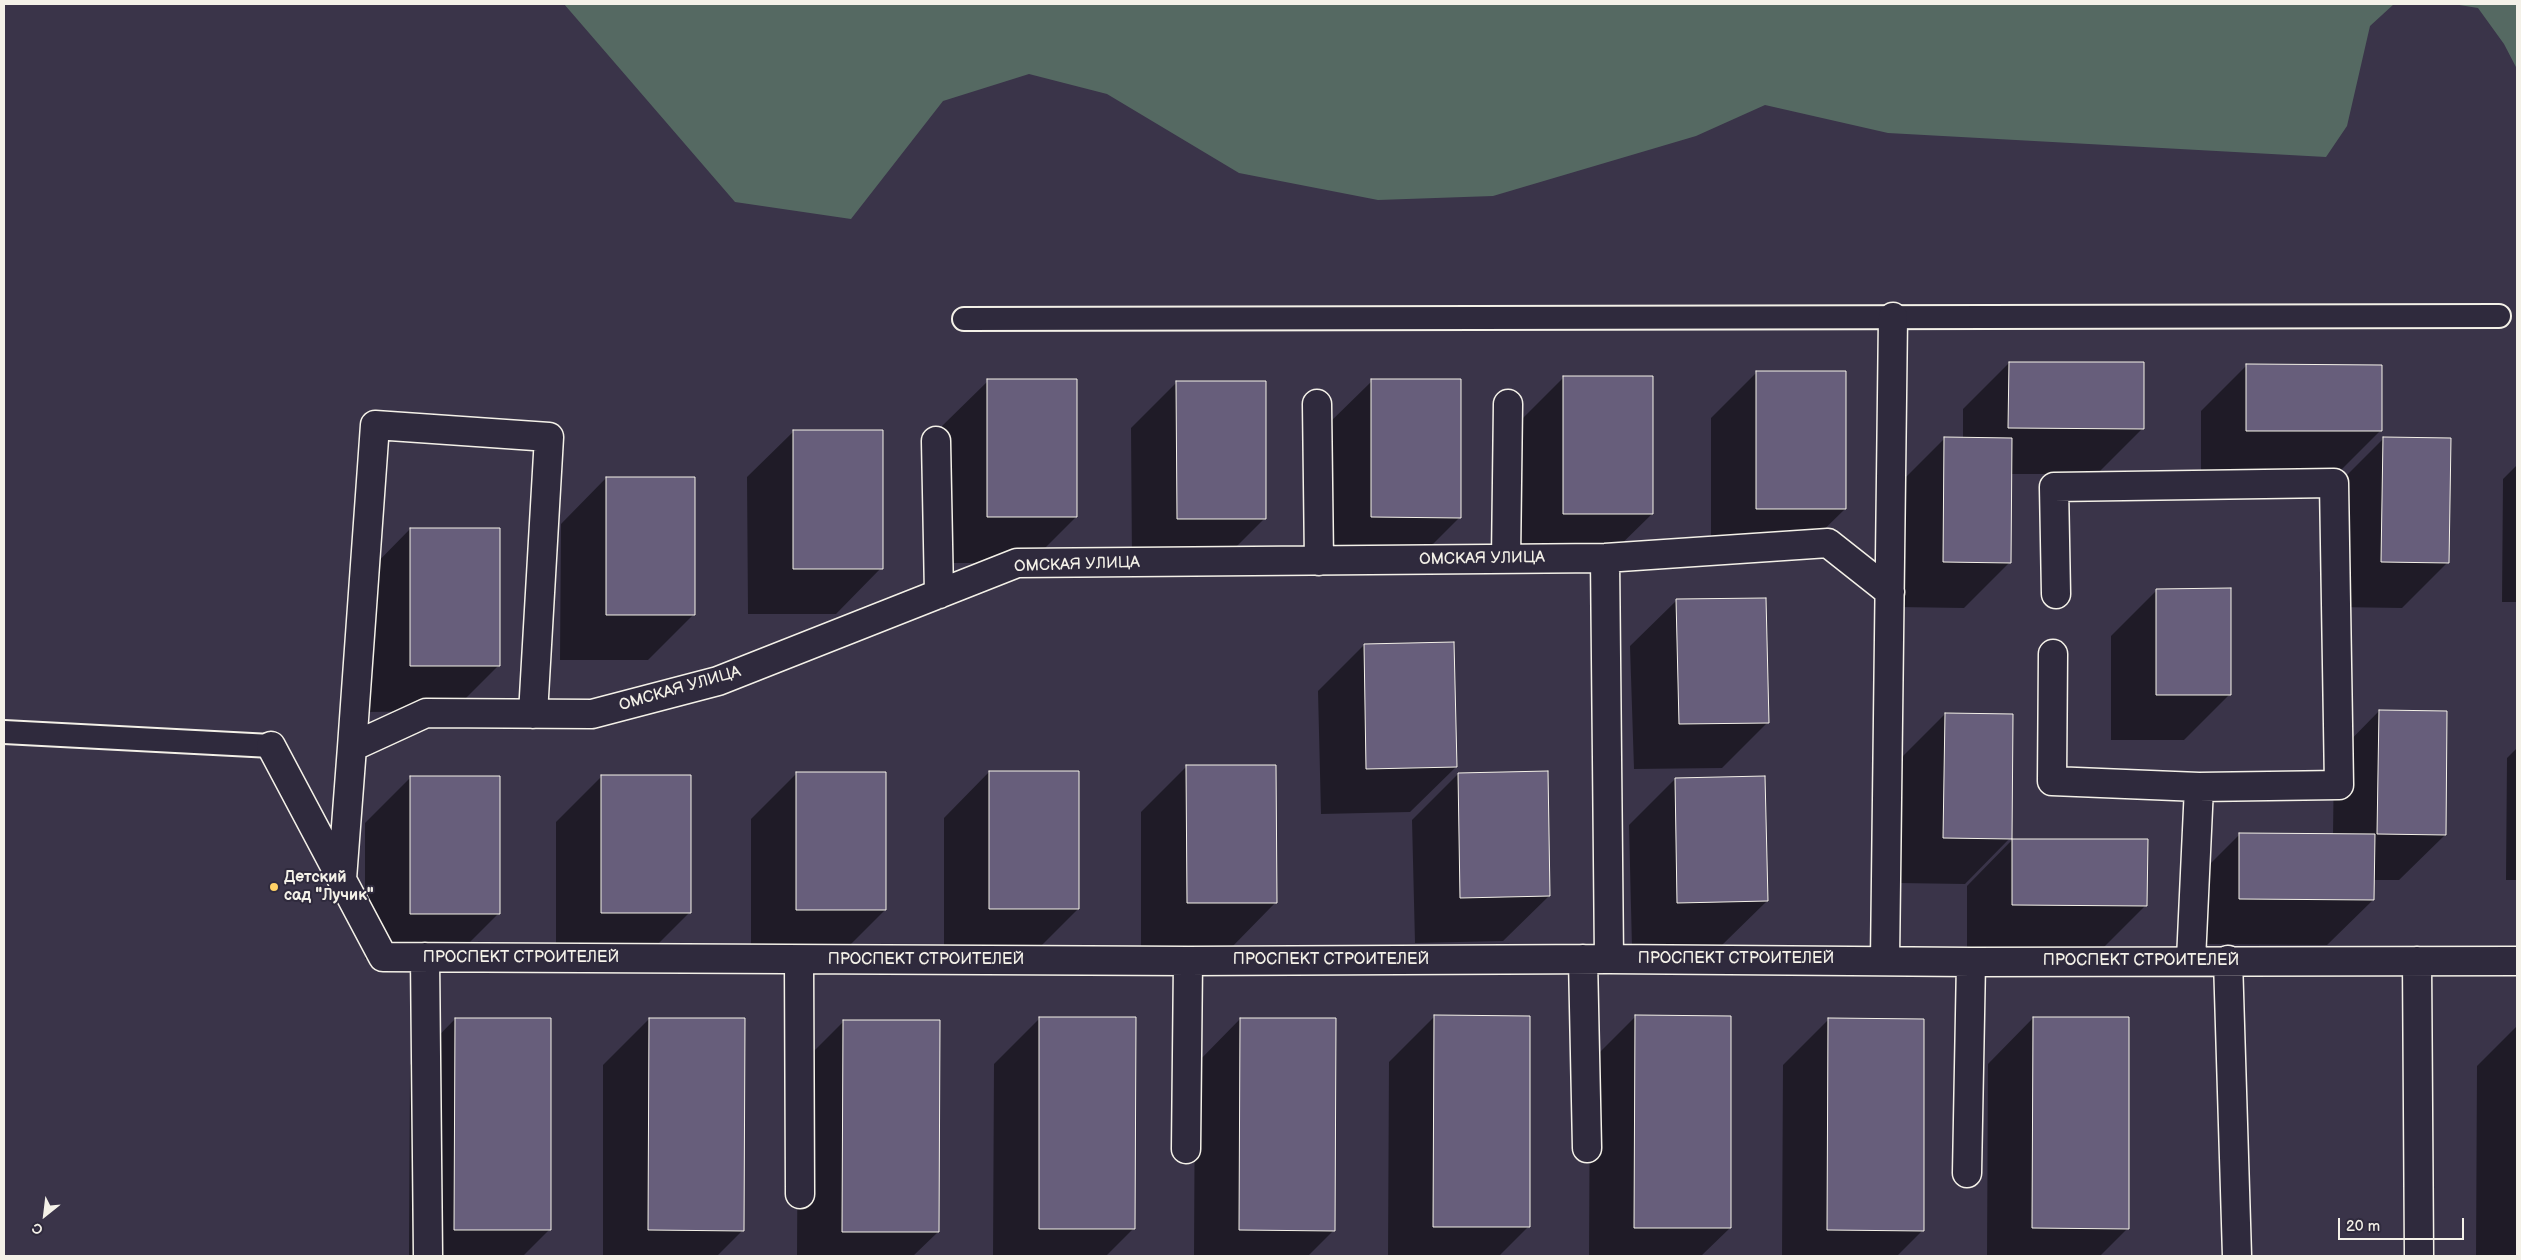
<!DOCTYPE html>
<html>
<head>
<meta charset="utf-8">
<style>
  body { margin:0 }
  #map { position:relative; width:2521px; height:1260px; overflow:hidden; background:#3a3449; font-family:"Balsamiq Sans",sans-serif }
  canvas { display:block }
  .frame { position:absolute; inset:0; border:5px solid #f4f1e8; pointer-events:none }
  .north { position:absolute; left:20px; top:1190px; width:50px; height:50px; -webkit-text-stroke:4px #2f2a3d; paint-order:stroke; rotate:209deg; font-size:14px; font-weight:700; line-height:20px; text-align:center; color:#f4f1e8 }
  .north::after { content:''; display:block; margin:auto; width:18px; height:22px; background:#f4f1e8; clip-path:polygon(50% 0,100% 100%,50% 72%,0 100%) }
  .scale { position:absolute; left:2338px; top:1218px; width:126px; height:22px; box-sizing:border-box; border:2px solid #f4f1e8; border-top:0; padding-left:6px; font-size:15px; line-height:18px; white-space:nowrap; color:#f4f1e8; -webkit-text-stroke:4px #2f2a3d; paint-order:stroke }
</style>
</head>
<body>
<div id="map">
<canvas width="2521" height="1260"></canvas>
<div class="frame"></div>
<div class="north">С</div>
<div class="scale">20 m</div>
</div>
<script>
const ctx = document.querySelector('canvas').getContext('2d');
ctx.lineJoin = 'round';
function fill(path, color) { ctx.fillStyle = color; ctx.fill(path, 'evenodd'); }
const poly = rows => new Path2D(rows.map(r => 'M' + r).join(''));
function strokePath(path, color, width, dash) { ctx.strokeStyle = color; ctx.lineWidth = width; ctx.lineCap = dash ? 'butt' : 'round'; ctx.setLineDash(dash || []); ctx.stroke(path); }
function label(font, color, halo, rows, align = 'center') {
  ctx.font = font + ' "Balsamiq Sans",sans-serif'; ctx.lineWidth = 4; ctx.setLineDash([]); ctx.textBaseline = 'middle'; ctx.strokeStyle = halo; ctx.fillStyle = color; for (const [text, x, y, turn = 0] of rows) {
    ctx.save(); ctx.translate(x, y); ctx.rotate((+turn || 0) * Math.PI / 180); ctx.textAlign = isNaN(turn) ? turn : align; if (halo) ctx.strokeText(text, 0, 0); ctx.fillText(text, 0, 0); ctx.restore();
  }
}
fill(poly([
  [564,4,2394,4,2370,26,2347,126,2326,157,1888,133,1765,105,1696,136,1493,196,1378,200,1239,173,1107,94,1029,74,943,101,851,219,735,202],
  [2453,4,2517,4,2517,69,2504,44,2478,8]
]), '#556962');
fill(poly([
  [2009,363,2143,428,2097,474,2011,474,2010,562,1964,608,1897,607,1899,484,1944,439,1963,439,1963,409],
  [2247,365,2380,431,2335,476,2201,476,2201,411],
  [1757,372,1845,509,1799,554,1711,554,1711,418],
  [1564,377,1652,514,1606,559,1518,559,1518,423],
  [988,381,1076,517,1030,563,942,563,942,426],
  [1372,381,1460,517,1414,563,1326,563,1326,426],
  [1177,382,1265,518,1219,564,1132,564,1131,428],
  [793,432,881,568,836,614,748,614,747,477],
  [2383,439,2448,562,2402,608,2336,607,2338,484],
  [2517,465,2517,602,2502,602,2503,479],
  [606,478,694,614,648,660,560,660,561,524],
  [410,529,498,666,453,711,365,712,365,575],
  [2157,590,2230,694,2184,740,2111,740,2111,636],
  [1676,601,1768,722,1722,768,1634,769,1630,646],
  [1364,645,1456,767,1410,812,1321,814,1318,691],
  [2379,711,2445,835,2399,880,2373,880,2373,900,2327,945,2194,944,2194,880,2240,834,2333,835,2334,757],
  [1945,714,2010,838,1965,884,1898,883,1899,760],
  [2517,748,2517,880,2506,880,2507,758],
  [1187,766,1275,903,1230,949,1141,948,1141,812],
  [989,772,1078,909,1032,955,944,955,944,818],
  [797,773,885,910,839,956,751,955,751,819],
  [1458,774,1549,896,1503,941,1415,943,1412,820],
  [602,776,690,912,644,958,556,958,556,822],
  [411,777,499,913,453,959,365,959,365,823],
  [1675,779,1767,901,1721,946,1632,948,1629,825],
  [2012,840,2146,905,2100,951,1967,951,1967,886],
  [1435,1016,1528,1227,1499,1256,1388,1256,1389,1062],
  [1635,1017,1730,1228,1701,1256,1589,1256,1590,1062],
  [1040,1018,1133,1229,1106,1256,993,1256,994,1064],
  [2033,1018,2127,1229,2100,1256,1987,1256,1988,1064],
  [455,1019,549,1230,523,1256,409,1256,410,1065],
  [649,1019,743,1230,717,1256,603,1256,603,1065],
  [1240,1019,1334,1230,1308,1256,1194,1256,1195,1065],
  [1829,1019,1923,1230,1897,1256,1782,1256,1783,1065],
  [844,1021,938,1232,913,1256,797,1256,798,1067],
  [2517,1026,2517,1256,2476,1256,2477,1066]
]), '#0007');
const building = poly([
  [2009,362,2144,362,2144,429,2008,428,2009,362],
  [2246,364,2382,365,2382,431,2246,431,2246,364],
  [1756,371,1846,371,1846,509,1756,509,1756,371],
  [1563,376,1653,376,1653,514,1563,514,1563,376],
  [987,379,1077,379,1077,517,987,517,987,379],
  [1371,379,1461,379,1461,518,1371,517,1371,379],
  [1176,381,1266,381,1266,519,1177,519,1176,381],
  [793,430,883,430,883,569,793,569,793,430],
  [1944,437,2012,438,2011,563,1943,562,1944,437],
  [2383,437,2451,438,2449,563,2381,562,2383,437],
  [606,477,695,477,695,615,606,615,606,477],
  [410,528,500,528,500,666,410,666,410,528],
  [2231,588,2231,695,2156,695,2156,589,2231,588],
  [1766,598,1769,723,1679,724,1676,599,1766,598],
  [1454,642,1457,767,1366,769,1364,644,1454,642],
  [2379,710,2447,711,2446,835,2377,834,2379,710],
  [1945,713,2013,714,2012,839,1943,838,1945,713],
  [1186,765,1276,765,1277,903,1187,903,1186,765],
  [989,771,1079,771,1079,909,989,909,989,771],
  [1548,771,1550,896,1460,898,1458,773,1548,771],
  [796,772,886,772,886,910,796,910,796,772],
  [601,775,691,775,691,913,601,913,601,775],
  [410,776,500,776,500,914,410,914,410,776],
  [1765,776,1768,901,1677,903,1675,778,1765,776],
  [2239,833,2375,834,2374,900,2239,899,2239,833],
  [2012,839,2148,839,2147,906,2012,905,2012,839],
  [1434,1015,1530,1016,1530,1227,1433,1227,1434,1015],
  [1635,1015,1731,1016,1731,1228,1634,1228,1635,1015],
  [1039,1017,1136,1017,1135,1229,1039,1229,1039,1017],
  [2033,1017,2129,1017,2129,1229,2032,1228,2033,1017],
  [455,1018,551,1018,551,1230,454,1230,455,1018],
  [649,1018,745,1018,744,1231,648,1230,649,1018],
  [1240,1018,1336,1018,1335,1231,1239,1230,1240,1018],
  [1828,1018,1924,1019,1924,1231,1827,1230,1828,1018],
  [843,1020,940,1020,939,1232,842,1232,843,1020]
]);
fill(building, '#675e7b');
strokePath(building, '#f4f1e8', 1);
const service = poly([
  [964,319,2499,316],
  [4,732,271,746]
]);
const minor = poly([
  [1317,404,1319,561],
  [936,441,939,594],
  [1605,558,1609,959],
  [1506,559,1508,404],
  [2056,594,2054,487,2334,483,2339,785,2199,787,2191,960],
  [2053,654,2052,781,2199,787],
  [271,746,383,957,1188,961,1609,959,1971,962,2517,961],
  [352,747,375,425,549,437,533,714],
  [342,879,352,747,426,713,592,714,718,681,1017,563,1605,558,1828,543,1890,592],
  [425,957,428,1256],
  [1583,959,1587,1148],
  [799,960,800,1194],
  [1885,960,1893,317],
  [2228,960,2237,1256],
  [2417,961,2419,1256],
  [1186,1149,1188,961],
  [1967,1173,1971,962]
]);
strokePath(service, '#f4f1e8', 26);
strokePath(minor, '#f4f1e8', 31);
strokePath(service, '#2f2a3d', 22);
strokePath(minor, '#2f2a3d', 28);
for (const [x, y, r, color] of [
  [274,887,5,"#ffd166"]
]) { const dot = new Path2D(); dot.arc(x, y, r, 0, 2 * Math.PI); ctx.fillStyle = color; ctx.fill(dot); strokePath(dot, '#2f2a3d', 2); }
label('16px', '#f4f1e8', '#2f2a3d', [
  ["ОМСКАЯ УЛИЦА",1482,559,-1],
  ["ОМСКАЯ УЛИЦА",1077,565,-2],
  ["ОМСКАЯ УЛИЦА",680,689,-16],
  ["ПРОСПЕКТ СТРОИТЕЛЕЙ",521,958],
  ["ПРОСПЕКТ СТРОИТЕЛЕЙ",1736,959],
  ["ПРОСПЕКТ СТРОИТЕЛЕЙ",926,960],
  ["ПРОСПЕКТ СТРОИТЕЛЕЙ",1331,960],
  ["ПРОСПЕКТ СТРОИТЕЛЕЙ",2141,961]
]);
label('bold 16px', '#f4f1e8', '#2f2a3d', [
  ["Детский",284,878],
  ["сад \"Лучик\"",284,896]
], 'left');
</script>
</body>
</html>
